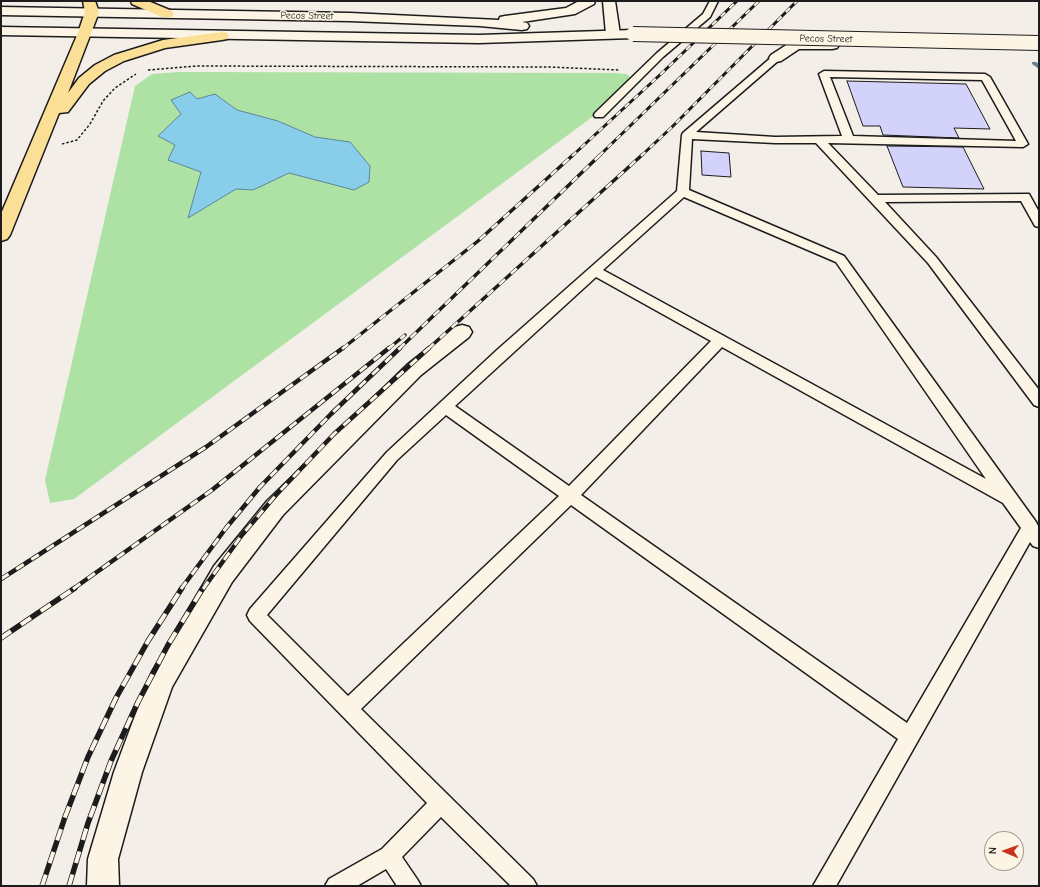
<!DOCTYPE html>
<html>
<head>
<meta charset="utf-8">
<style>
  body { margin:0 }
  #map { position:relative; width:1040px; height:887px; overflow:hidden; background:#f4eee9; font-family:"Comic Neue",sans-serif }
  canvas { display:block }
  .frame { position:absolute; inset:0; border:2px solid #1c1c1c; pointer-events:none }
  .north { position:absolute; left:984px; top:831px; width:40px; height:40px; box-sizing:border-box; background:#fcf5e5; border:1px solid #a29e95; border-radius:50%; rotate:272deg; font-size:11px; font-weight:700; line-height:16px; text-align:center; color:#1c1c1c }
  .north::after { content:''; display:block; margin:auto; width:14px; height:18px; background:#c8321e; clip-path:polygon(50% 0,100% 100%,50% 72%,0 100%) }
</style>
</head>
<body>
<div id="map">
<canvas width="1040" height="887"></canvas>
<div class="frame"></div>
<div class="north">N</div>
</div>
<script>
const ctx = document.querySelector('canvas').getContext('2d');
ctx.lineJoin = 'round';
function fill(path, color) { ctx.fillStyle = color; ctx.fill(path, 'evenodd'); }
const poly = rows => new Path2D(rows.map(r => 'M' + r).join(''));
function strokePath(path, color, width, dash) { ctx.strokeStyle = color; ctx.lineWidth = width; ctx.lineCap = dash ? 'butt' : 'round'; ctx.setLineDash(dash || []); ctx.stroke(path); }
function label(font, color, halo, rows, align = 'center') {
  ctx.font = font + ' "Comic Neue",sans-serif'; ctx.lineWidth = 3; ctx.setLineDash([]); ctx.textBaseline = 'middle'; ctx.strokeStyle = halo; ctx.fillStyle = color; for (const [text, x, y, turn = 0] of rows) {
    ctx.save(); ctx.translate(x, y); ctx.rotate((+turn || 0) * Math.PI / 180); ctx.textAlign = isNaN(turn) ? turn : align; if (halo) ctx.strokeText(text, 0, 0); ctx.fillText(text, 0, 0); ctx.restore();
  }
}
fill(poly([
  [178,72,613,73,627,74,632,80,633,87,74,499,50,503,45,480,135,86,152,74]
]), '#ade2a4');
const water = poly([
  [190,92,197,99,215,94,237,110,278,121,315,137,350,142,370,166,369,182,354,190,289,173,253,190,236,189,188,218,201,172,168,160,175,145,158,136,181,114,171,100,190,92]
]);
fill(water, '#88ceea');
strokePath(water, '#5d8798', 1);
fill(poly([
  [1032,62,1036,62,1039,64,1039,69,1032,64,1032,62]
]), '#5d8798');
const building = poly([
  [847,81,966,84,990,129,954,128,959,138,883,135,880,126,863,126,847,81],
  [887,146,963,147,984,189,903,187,887,146],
  [701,151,729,153,731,177,702,175,701,151]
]);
fill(building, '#d3d2fb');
strokePath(building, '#1c1c1c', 1);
const service = poly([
  [710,1,718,1,710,17,663,57,603,117,595,117,594,115,595,113,657,53,703,14,710,1],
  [776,55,779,56,781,58,779,60,696,132,775,137,842,136,819,74,824,71,985,74,990,77,1028,144,1023,147,828,143,878,195,1029,194,1039,212,1039,227,1035,226,1021,201,885,202,936,257,1039,390,1039,407,1034,405,928,263,816,143,775,143,692,139,689,190,844,256,1036,522,1039,528,1039,548,1033,546,1030,542,836,886,813,886,898,739,571,505,361,709,533,879,537,886,511,886,441,817,402,857,417,879,421,886,397,886,386,869,357,886,325,886,329,879,382,849,427,803,250,621,247,615,250,609,387,452,497,350,677,191,682,135,683,133,773,56,776,55],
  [830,77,982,80,1016,141,853,136,830,77],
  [684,197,836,262,986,479,603,270,684,197],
  [596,277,711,341,569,486,455,406,596,277],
  [722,347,1003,503,1021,528,907,723,581,495,722,347],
  [446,415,559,496,348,696,267,615,397,460,446,415]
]);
const minor = poly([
  [796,41,832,41,837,42,839,45,837,48,832,49,799,49,781,61,776,62,771,61,769,58,771,55,791,42,796,41],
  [462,325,469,327,472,332,469,337,421,375,283,515,232,582,172,687,142,772,118,859,119,886,87,886,88,859,114,772,148,681,152,672,214,566,267,501,407,365,455,327,462,325]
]);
const tertiary = poly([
  [603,1,615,1,620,34,618,37,608,37,606,34,603,1]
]);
const secondary = poly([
  [579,1,595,1,594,4,575,14,522,22,527,23,529,26,527,29,522,30,480,26,350,21,1,15,1,7,350,13,499,20,500,17,505,16,566,8,579,1],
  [1,27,479,35,633,30,638,31,640,34,638,37,633,38,479,43,1,35,1,27]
]);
const motorway = poly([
  [83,1,95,1,99,12,68,93,79,78,95,65,114,55,163,40,222,32,227,33,229,36,227,39,222,40,165,48,124,61,105,71,89,84,68,112,59,113,10,235,7,239,1,241,1,214,78,33,85,12,83,1],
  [131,1,148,1,172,11,174,14,172,17,162,17,132,4,131,1]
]);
strokePath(service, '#1c1c1c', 3);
strokePath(minor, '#1c1c1c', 3);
strokePath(tertiary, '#1c1c1c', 3);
strokePath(secondary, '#1c1c1c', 3);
strokePath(motorway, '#1c1c1c', 3);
strokePath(poly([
  [148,70,197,66,549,67,619,70],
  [62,144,77,140,90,124,103,101,115,88,136,74]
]), '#1c1c1c', 1.5, [2.5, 2]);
fill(service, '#fcf5e5');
fill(minor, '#fcf5e5');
fill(tertiary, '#fcf5e5');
fill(secondary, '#fcf5e5');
fill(motorway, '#fbdf96');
const railFar3 = poly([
  [572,156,662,73,737,1],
  [599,156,759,1],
  [641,156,672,127,797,1]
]);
const railFar2 = poly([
  [342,349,478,241,573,155],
  [388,349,405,335],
  [399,349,600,155],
  [428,349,642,155]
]);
const railFar1 = poly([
  [1,579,206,447,343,348],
  [73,589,212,490,389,348],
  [181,589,226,528,260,487,331,414,400,348],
  [203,589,242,535,276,495,334,434,429,348]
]);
const rail = poly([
  [1,638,75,588],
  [42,886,65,817,88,757,116,698,148,641,182,588],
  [69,886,88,823,111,761,138,702,168,645,203,588]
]);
strokePath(railFar3, '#1c1c1c', 3);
strokePath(railFar2, '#1c1c1c', 3.5);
strokePath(railFar1, '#1c1c1c', 4.5);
strokePath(rail, '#1c1c1c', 5.5);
strokePath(railFar3, '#fcf5e5', 2, [6]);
strokePath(railFar2, '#fcf5e5', 2.5, [8]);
strokePath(railFar1, '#fcf5e5', 3, [9]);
strokePath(rail, '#fcf5e5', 4, [12]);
const secondaryBridge = poly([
  [633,34,1039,43]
]);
strokePath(secondaryBridge, '#1c1c1c', 16, []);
strokePath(secondaryBridge, '#fcf5e5', 14);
label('10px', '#1c1c1c', '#fcf5e5', [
  ["Pecos Street",307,16,1],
  ["Pecos Street",826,39,1]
]);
</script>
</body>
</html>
